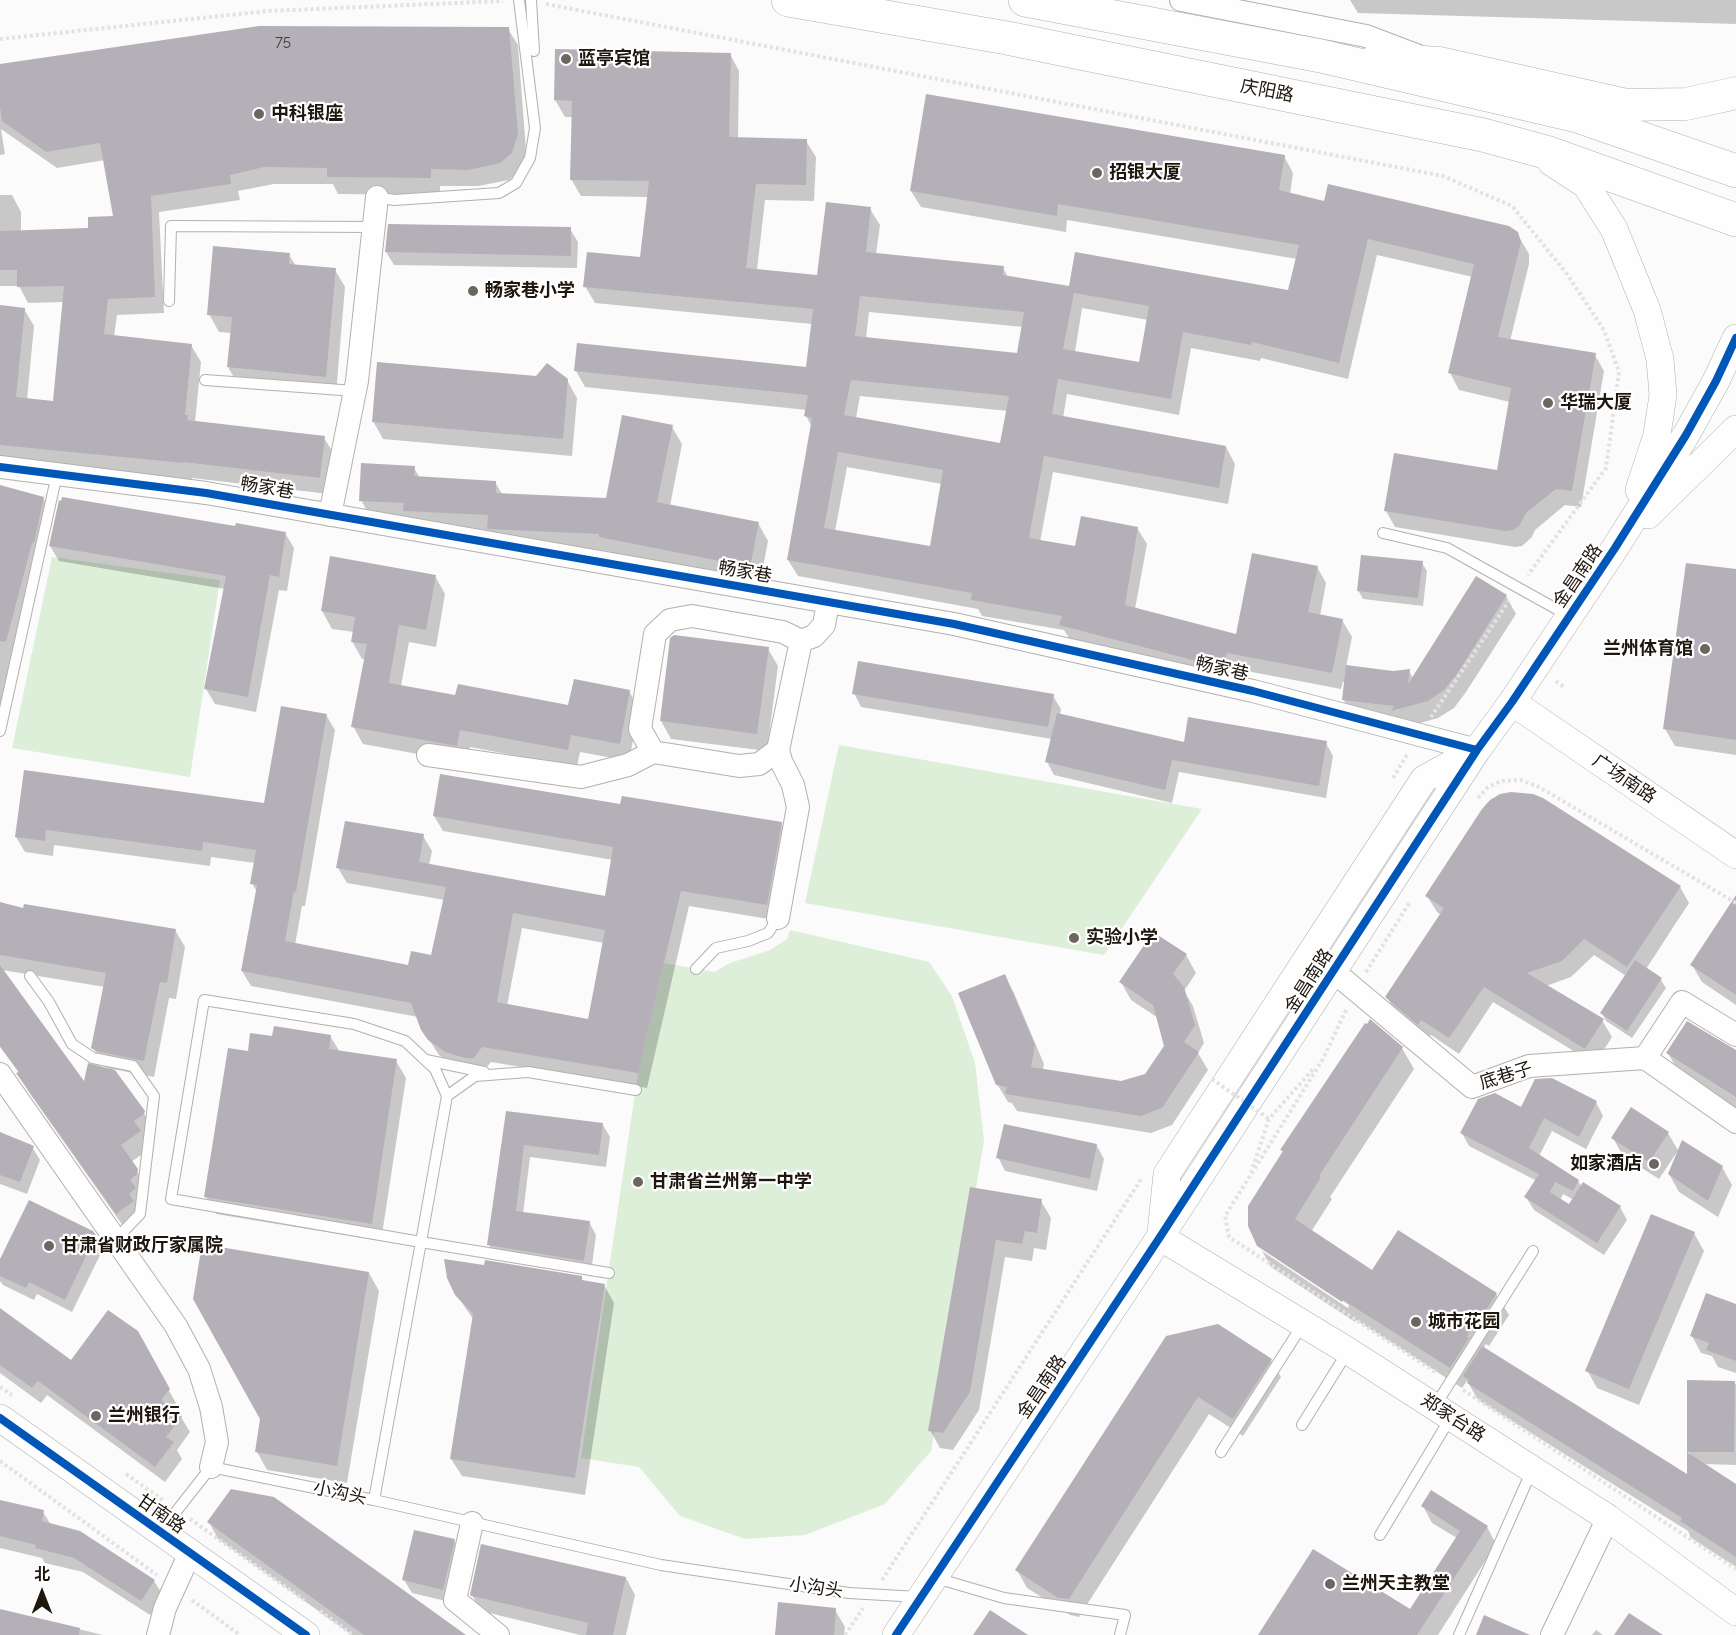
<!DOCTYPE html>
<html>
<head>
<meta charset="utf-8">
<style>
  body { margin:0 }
  #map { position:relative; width:1736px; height:1635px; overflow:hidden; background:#fbfbfb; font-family:Raleway,"Noto Sans SC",sans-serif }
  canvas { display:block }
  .north { position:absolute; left:12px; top:1563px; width:60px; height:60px; -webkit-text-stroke:4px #fff; paint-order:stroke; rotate:0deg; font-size:16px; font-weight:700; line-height:24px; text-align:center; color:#1f160e }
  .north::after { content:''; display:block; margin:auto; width:21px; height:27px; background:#1f160e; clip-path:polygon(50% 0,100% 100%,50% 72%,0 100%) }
</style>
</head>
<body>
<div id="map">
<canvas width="1736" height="1635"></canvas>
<div class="north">北</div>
</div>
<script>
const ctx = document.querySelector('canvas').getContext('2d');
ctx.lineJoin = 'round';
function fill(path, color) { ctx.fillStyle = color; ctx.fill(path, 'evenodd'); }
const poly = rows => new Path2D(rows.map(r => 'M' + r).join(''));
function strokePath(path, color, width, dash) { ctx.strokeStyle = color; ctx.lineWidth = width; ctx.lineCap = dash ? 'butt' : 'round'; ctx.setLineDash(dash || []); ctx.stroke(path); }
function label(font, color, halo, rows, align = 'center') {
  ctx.font = font + ' Raleway,"Noto Sans SC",sans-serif'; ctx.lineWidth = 4.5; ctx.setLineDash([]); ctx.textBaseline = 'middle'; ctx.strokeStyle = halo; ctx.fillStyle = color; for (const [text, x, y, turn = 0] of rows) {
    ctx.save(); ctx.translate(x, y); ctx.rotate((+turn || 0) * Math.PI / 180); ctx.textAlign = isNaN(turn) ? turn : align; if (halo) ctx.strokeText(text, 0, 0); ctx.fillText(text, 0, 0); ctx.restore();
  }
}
fill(poly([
  [52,557,220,580,190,777,12,748],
  [839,745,1202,809,1104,955,805,903],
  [790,930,929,962,952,996,975,1063,984,1141,931,1451,885,1504,805,1535,745,1539,680,1516,639,1467,581,1458,638,1073,664,963,714,972,730,963,770,950,787,939]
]), '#ddeed9');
fill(poly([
  [1350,0,1736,0,1736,24,1358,13],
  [508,29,518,45,526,151,521,170,509,180,478,186,440,186,440,195,338,194,333,184,274,184,238,191,240,200,159,212,164,313,117,315,114,337,191,345,201,362,195,422,324,438,334,454,329,494,192,478,192,480,0,460,0,307,24,309,34,326,27,400,54,403,64,302,28,303,19,286,0,286,0,195,12,195,21,212,21,232,90,230,115,217,105,160,57,168,1,129,5,154,0,155,0,65],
  [556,51,730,54,739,71,738,139,806,141,816,157,814,201,765,200,757,270,818,276,870,209,880,225,876,254,1003,268,1008,277,1070,288,1290,291,1297,259,1067,220,1066,232,921,207,911,191,1284,156,1293,173,1290,195,1325,203,1519,237,1529,254,1529,264,1510,341,1595,355,1604,371,1581,507,1565,505,1535,530,1532,537,1522,546,1515,547,1395,527,1386,511,1498,472,1510,402,1459,390,1450,373,1473,277,1377,255,1348,379,1261,358,1260,361,1191,348,1179,415,1067,394,1063,418,1226,447,1235,464,1228,504,1053,472,1040,542,1077,548,1137,528,1147,544,1135,609,1237,636,1317,567,1326,583,1320,616,1342,620,1352,637,1346,667,1393,673,1409,671,1413,678,1506,596,1516,614,1466,692,1454,708,1438,718,1402,728,1353,717,1343,699,1345,682,1343,682,1341,689,1236,669,1232,683,1071,641,1064,630,982,616,978,609,798,576,788,560,812,427,806,416,807,410,585,387,576,371,807,368,812,324,595,303,585,286,641,259,648,197,581,196,571,179,573,117,565,117,555,100],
  [1082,308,1148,320,1140,364,1075,352],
  [869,312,1023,327,1018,354,866,338],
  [860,396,1008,411,1002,444,856,418],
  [847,467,942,484,931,548,835,531],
  [389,225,570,229,578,242,577,268,394,265,386,252],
  [289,255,296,266,335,270,345,287,336,394,238,385,228,367,232,333,219,332,209,314],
  [567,380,577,398,572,456,383,439,373,421],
  [672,427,682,444,670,506,758,523,768,541,760,584,611,555,609,551,499,546,371,518,361,500,414,468,420,478,495,482,502,494,608,500],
  [0,488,43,498,53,514,0,718],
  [236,528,285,533,294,548,287,591,279,590,256,712,215,704,206,689,225,589,59,561,50,546],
  [1422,563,1427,571,1423,606,1363,599,1358,590],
  [1736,570,1736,755,1675,746,1665,729],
  [435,576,445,594,436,647,409,642,401,686,457,697,570,707,629,691,639,709,629,761,580,752,577,767,470,747,467,763,363,744,353,726,365,659,362,659,352,641,354,632,332,629,322,611],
  [768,649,778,666,767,751,671,739,661,721],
  [854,693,1053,696,1061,709,1060,715,1185,744,1326,743,1333,756,1326,798,1179,772,1172,803,1054,775,1047,762,1052,739,861,707],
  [326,715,335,730,305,906,302,906,295,945,409,967,432,956,445,900,347,883,338,868,423,836,432,851,429,865,607,897,613,860,443,831,434,816,621,806,781,823,790,838,775,920,689,906,647,1088,491,1062,482,1073,455,1067,439,1055,422,1029,418,1017,251,986,242,971,257,892,252,883,255,863,211,857,210,866,54,845,53,856,25,852,16,837,25,772,265,804],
  [522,928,604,943,590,1021,507,1006],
  [1680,887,1689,903,1646,969,1661,980,1666,988,1632,1038,1606,1021,1602,1013,1626,976,1594,955,1571,977,1546,986,1602,1020,1612,1037,1595,1064,1493,1002,1459,1054,1431,1035,1428,1040,1396,1013,1387,997,1441,915,1437,912,1427,896],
  [0,904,24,910,175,930,185,947,176,999,169,998,154,1077,112,1069,143,1112,154,1130,143,1138,150,1149,131,1162,147,1187,144,1206,126,1230,28,1091,19,1073,0,1047],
  [2,970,105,987,93,1047,103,1065,111,1070,85,1085],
  [1736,913,1736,1005,1702,982,1692,965],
  [1186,955,1196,973,1184,991,1193,1006,1204,1043,1198,1053,1208,1070,1172,1125,1151,1133,1017,1111,1012,1103,1008,1102,997,1084,1004,975,1014,993,1044,1064,1043,1070,1121,1082,1146,1075,1165,1046,1158,1018,1131,1000,1121,982],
  [330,1036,340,1052,396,1061,406,1078,381,1241,216,1214,206,1197,249,1052,273,1038],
  [1402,1048,1414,1069,1330,1197,1332,1199,1311,1232,1372,1272,1398,1232,1496,1294,1509,1315,1489,1346,1486,1344,1483,1349,1688,1477,1692,1457,1688,1451,1734,1382,1736,1385,1736,1465,1703,1464,1736,1486,1736,1567,1691,1538,1688,1531,1478,1400,1467,1381,1462,1388,1356,1320,1355,1322,1271,1267,1262,1251,1348,1308,1349,1305,1260,1246,1283,1152,1282,1150],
  [1668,1053,1736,1053,1736,1108,1678,1071],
  [1596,1102,1603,1116,1586,1149,1552,1131,1539,1156,1578,1181,1582,1187,1620,1207,1627,1220,1604,1255,1534,1210,1526,1197,1537,1181,1469,1146,1462,1133,1522,1109],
  [1563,1194,1574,1200,1570,1206,1560,1200],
  [507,1113,603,1125,610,1137,606,1167,530,1157,523,1214,589,1222,596,1235,591,1273,496,1257,489,1245],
  [0,1133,31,1145,40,1160,27,1194,0,1184],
  [1668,1133,1679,1152,1722,1167,1732,1185,1718,1217,1679,1192,1669,1174,1678,1153,1677,1152,1659,1179,1623,1156,1613,1138],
  [1097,1146,1104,1159,1097,1191,1005,1171,998,1157],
  [971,1189,1041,1201,1051,1218,1046,1250,1034,1248,1032,1261,1005,1257,979,1410,953,1450,940,1448,930,1430],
  [1694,1233,1704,1251,1639,1405,1597,1388,1587,1370],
  [95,1236,103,1249,72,1312,37,1294,34,1300,3,1285,0,1281,0,1262],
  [486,1267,581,1278,584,1282,604,1285,614,1303,585,1495,462,1476,451,1459,473,1319,456,1294],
  [369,1273,379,1291,347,1483,267,1470,257,1452,262,1419],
  [1736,1306,1736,1373,1718,1367,1712,1356,1701,1353,1692,1336],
  [0,1309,72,1362,136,1332,177,1405,173,1411,181,1417,190,1432,177,1450,182,1459,165,1482,47,1395,41,1403,0,1373],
  [1167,1338,1271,1360,1281,1377,1243,1436,1209,1414,1079,1617,1070,1615,1027,1588,1017,1570],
  [0,1501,43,1512,51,1525,154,1581,163,1595,150,1615,83,1572,45,1563,42,1558,0,1548],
  [1423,1506,1487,1527,1496,1544,1438,1635,1260,1635,1410,1611,1457,1538,1432,1523],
  [209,1522,464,1635,352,1635,218,1539],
  [454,1540,461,1554,450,1602,412,1593,404,1580],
  [626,1578,635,1595,626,1635,580,1635,481,1611,472,1595],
  [0,1610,103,1635,0,1635],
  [835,1610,845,1627,844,1635,776,1635],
  [1596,1630,1603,1635,1592,1635]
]), '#0003');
fill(poly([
  [259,26,509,27,518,134,512,153,500,163,468,170,431,169,431,178,327,177,327,168,264,167,230,175,231,184,151,196,155,297,108,299,104,334,192,344,185,415,188,415,187,420,325,436,320,478,183,462,183,463,0,445,0,305,25,308,16,397,53,401,64,286,17,287,17,270,0,270,0,231,88,228,88,217,113,216,100,143,46,152,2,121,0,107,0,64],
  [555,49,731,53,729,137,807,139,806,185,756,184,746,268,817,275,826,202,871,207,866,252,1004,266,1003,275,1069,286,1075,252,1288,290,1299,245,1058,204,1057,216,910,191,926,94,1285,155,1279,190,1324,201,1328,184,1509,226,1518,232,1521,242,1498,337,1596,353,1572,491,1556,489,1526,513,1519,526,1513,530,1505,531,1384,511,1394,453,1497,470,1511,388,1448,373,1474,264,1368,239,1339,363,1252,342,1251,345,1183,332,1171,399,1058,379,1052,414,1226,446,1219,488,1044,456,1029,538,1075,546,1081,516,1138,527,1125,605,1236,634,1252,553,1318,566,1308,612,1343,619,1332,673,1227,653,1223,668,1059,625,1062,616,971,600,972,593,787,560,812,418,804,416,808,395,574,371,577,343,806,367,813,309,583,287,587,252,640,257,649,181,570,180,572,101,554,100],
  [1074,293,1149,306,1139,362,1063,349],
  [860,296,1024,312,1017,353,855,336],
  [851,380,1009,396,1000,443,844,415],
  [838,452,943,470,930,546,824,528],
  [388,224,571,227,571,256,385,252],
  [213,246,290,253,289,264,336,268,326,377,227,367,232,317,207,315],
  [377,362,536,376,547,363,568,379,563,439,372,422],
  [622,415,673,425,657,502,759,522,750,567,599,537,599,534,487,529,488,515,403,511,404,503,359,501,361,463,415,466,414,476,496,481,496,493,606,498],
  [0,485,44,497,34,543,32,543,6,642,0,641],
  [62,497,235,526,236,523,286,532,279,577,270,575,248,697,204,689,226,576,49,546,59,500,61,501],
  [1361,555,1423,561,1418,598,1357,591],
  [330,556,436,575,426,630,399,625,389,683,455,695,458,684,568,705,574,679,630,690,620,744,571,735,568,750,460,730,457,746,351,727,367,644,351,642,355,617,321,611],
  [1686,563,1736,569,1736,740,1663,729],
  [1476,576,1507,595,1457,674,1444,690,1428,701,1391,711,1394,706,1342,700,1346,665,1393,671,1410,669,1408,684],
  [674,635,769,647,757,734,660,721,670,638],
  [858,661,1054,694,1048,727,852,694],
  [281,706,327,714,296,892,294,891,285,941,408,965,411,951,431,955,446,887,336,868,345,821,424,834,419,862,605,896,613,847,433,816,440,774,620,804,622,796,782,822,767,905,681,891,638,1073,482,1047,474,1058,465,1058,445,1052,428,1040,421,1030,411,1003,241,971,257,885,250,884,256,850,203,842,202,851,46,830,45,841,15,837,24,770,264,803],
  [513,913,605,930,588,1019,497,1002],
  [1057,713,1184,742,1188,717,1327,741,1319,786,1172,760,1165,790,1045,762],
  [1511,792,1533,794,1543,798,1681,886,1627,967,1584,939,1562,961,1527,973,1604,1019,1585,1049,1484,987,1449,1038,1421,1020,1418,1025,1385,997,1444,908,1425,896,1482,809,1490,800,1500,794],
  [1736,895,1736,995,1690,965],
  [0,902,23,908,24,904,176,929,167,983,160,982,144,1061,96,1051,91,1048,106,973,0,955],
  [1153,932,1187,954,1173,974,1184,987,1195,1025,1184,1042,1199,1052,1162,1108,1141,1116,1005,1094,1007,1087,996,1085,958,993,1005,974,1035,1045,1031,1067,1121,1081,1145,1074,1164,1046,1153,1005,1119,982],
  [1635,960,1662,978,1627,1031,1600,1013],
  [0,965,84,1081,88,1063,115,1070,145,1111,144,1114,134,1121,141,1131,121,1145,138,1169,137,1174,130,1180,136,1188,129,1194,134,1201,116,1214,16,1073,19,1072,0,1046],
  [1370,1019,1403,1047,1319,1176,1321,1177,1295,1219,1372,1270,1398,1230,1497,1293,1477,1325,1473,1324,1467,1337,1469,1338,1450,1368,1343,1300,1342,1302,1257,1246,1248,1226,1248,1206,1283,1151,1280,1150,1365,1023,1367,1024],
  [1687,1021,1736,1050,1736,1097,1666,1053],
  [274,1026,331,1035,329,1049,397,1059,372,1224,204,1197,228,1048,248,1051,250,1033,272,1036],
  [1552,1078,1597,1101,1579,1137,1544,1118,1529,1148,1579,1180,1573,1191,1555,1182,1550,1192,1569,1204,1583,1182,1621,1206,1597,1243,1524,1197,1539,1174,1460,1133,1478,1099,1495,1093,1521,1107,1535,1079],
  [1631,1107,1669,1132,1649,1162,1611,1138],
  [506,1111,603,1123,599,1155,524,1145,516,1211,590,1221,584,1261,487,1245],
  [1004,1124,1097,1144,1090,1179,996,1158],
  [0,1132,34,1146,20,1182,0,1175],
  [1682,1140,1723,1166,1708,1201,1668,1174],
  [970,1187,1042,1199,1037,1233,1025,1231,1022,1244,996,1240,970,1392,943,1433,928,1431],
  [29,1200,93,1231,96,1235,65,1300,29,1282,26,1288,0,1276,0,1259],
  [1651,1214,1695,1232,1629,1389,1585,1371],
  [202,1244,369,1272,337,1466,255,1452,260,1419,193,1299],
  [444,1259,484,1265,485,1260,582,1276,582,1280,605,1284,575,1478,450,1459,473,1314,455,1295,447,1278],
  [1706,1293,1736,1304,1736,1361,1706,1350,1709,1343,1690,1336],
  [0,1308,71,1360,108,1310,138,1331,170,1389,161,1400,182,1416,166,1437,174,1442,155,1467,38,1381,32,1388,0,1365],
  [1218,1324,1272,1359,1233,1419,1198,1397,1069,1599,1058,1598,1015,1570,1166,1336],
  [1482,1346,1687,1474,1687,1452,1736,1484,1736,1557,1680,1521,1682,1518,1467,1383,1469,1380,1463,1376],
  [1687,1380,1735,1381,1734,1452,1687,1452],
  [231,1489,274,1497,466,1635,364,1635,207,1522],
  [1431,1490,1488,1526,1417,1635,1258,1635,1313,1549,1410,1609,1460,1531,1421,1506],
  [0,1500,44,1510,42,1521,80,1531,155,1580,141,1601,74,1558,35,1548,36,1545,0,1536],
  [414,1530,455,1539,443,1590,402,1580],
  [481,1544,626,1577,613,1635,586,1635,588,1623,472,1596,470,1595],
  [778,1602,836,1608,834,1635,775,1635],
  [0,1609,80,1628,79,1635,0,1635],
  [990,1610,1028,1635,973,1635],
  [1629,1613,1663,1635,1614,1635],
  [1484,1615,1530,1635,1476,1635]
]), '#b5afb8');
const service = poly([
  [531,0,534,51],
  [377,197,394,200,499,193,516,183,530,158,535,128,519,0],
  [169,301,171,226,374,227],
  [205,380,355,391],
  [1383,533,1447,548,1569,616],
  [0,731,57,474],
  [696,969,716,948,748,941,768,933,778,918],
  [30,976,49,1002,72,1044,93,1058,133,1066,154,1096,140,1214,116,1239],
  [426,1060,484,1072],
  [447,1096,475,1076,528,1072,636,1090],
  [1435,1406,1533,1251],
  [1302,1425,1348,1351],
  [1221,1452,1303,1324],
  [374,1500,421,1242,447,1096,435,1069,405,1041,354,1024,204,1000,171,1199,421,1242,609,1273],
  [160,1532,211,1467,374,1500,661,1565,849,1593,919,1597],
  [1380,1535,1451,1417],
  [936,1578,1004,1598,1125,1615,1120,1635],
  [1459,1635,1532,1470]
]);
const minor = poly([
  [1181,0,1366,36,1416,55],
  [0,467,206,493,954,624,1253,691,1477,750],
  [330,515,357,381,377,197],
  [778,750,759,764,739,766,653,752,640,729,655,634,670,620,692,616,783,632,801,641],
  [428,755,581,777,628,765,653,752],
  [778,918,798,807,793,785,781,761,778,750,801,641,814,636,824,625,828,602],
  [1333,971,1472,1087,1529,1066,1645,1058,1736,1122],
  [1645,1058,1682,1002,1736,1035],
  [0,1074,176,1326,199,1369,211,1407,217,1442,211,1467],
  [472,1523,455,1600,498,1635],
  [158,1635,165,1608,190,1553],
  [1552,1635,1608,1518]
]);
const tertiary = poly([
  [1551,162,1586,185,1614,229,1647,310,1660,359,1663,395,1657,435,1639,490],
  [1648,515,1736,429],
  [1512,702,1736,855],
  [1161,1233,1167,1174,1187,1143,1424,779,1475,751],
  [1160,1237,1348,1351,1608,1518,1736,1612],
  [0,1418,306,1635],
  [896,1635,1160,1237,1477,750,1512,702,1615,548,1686,435,1716,381,1736,338]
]);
const secondary = poly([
  [1377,59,1440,63,1627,105,1686,104,1736,93]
]);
const primary = poly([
  [788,0,1007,38,1483,135,1549,153,1736,220],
  [1025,0,1321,56,1577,116,1736,171]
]);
strokePath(service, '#b4b0ab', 12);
strokePath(minor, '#b4b0ab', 24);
strokePath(tertiary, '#b4b0ab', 28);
strokePath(secondary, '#b4b0ab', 33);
strokePath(primary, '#b4b0ab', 34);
strokePath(poly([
  [546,4,1443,176,1512,206,1567,274,1604,330,1619,372,1606,468,1528,575],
  [0,39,268,11,503,1],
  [1556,681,1565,688],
  [1431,717,1509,601],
  [1393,778,1408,753],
  [1478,798,1487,788,1501,781,1521,780,1539,787,1736,903],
  [1366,972,1410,902],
  [1346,1010,1323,1059,1225,1216,1229,1237,1437,1373],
  [1251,1173,1269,1119,1314,1068],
  [0,1387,12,1395],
  [1463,1390,1736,1569],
  [0,1461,157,1575],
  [126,1474,164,1501],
  [190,1519,304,1600],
  [882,1580,1142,1178],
  [192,1600,240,1635],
  [320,1611,353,1635],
  [845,1635,863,1608]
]), '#e2e2e2', 4, [3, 3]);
strokePath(service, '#fefefe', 10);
strokePath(minor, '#fefefe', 22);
strokePath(tertiary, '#fefefe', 27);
strokePath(secondary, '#fefefe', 32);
strokePath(primary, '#fefefe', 33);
strokePath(poly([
  [1212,1079,1269,1119]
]), '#e2e2e2', 4, [3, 3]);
strokePath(poly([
  [0,467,206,493,954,624,1253,691,1477,750],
  [0,1418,306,1635],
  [896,1635,1160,1237,1477,750,1512,702,1615,548,1686,435,1716,381,1736,338]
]), '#0057b8', 8);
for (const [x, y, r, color] of [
  [566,59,6,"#6c6661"],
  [259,114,6,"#6c6661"],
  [1097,173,6,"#6c6661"],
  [473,291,6,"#6c6661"],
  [1548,403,6,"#6c6661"],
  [1705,649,6,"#6c6661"],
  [1074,938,6,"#6c6661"],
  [1654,1164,6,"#6c6661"],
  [638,1182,6,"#6c6661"],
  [49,1246,6,"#6c6661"],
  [1416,1322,6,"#6c6661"],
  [96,1416,6,"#6c6661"],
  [1330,1584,6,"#6c6661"]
]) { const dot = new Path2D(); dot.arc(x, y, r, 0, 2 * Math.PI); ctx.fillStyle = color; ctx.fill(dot); strokePath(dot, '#fff', 2); }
label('15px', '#443c38', null, [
  ["75",283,41]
]);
label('bold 18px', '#1f160e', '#fff', [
  ["蓝亭宾馆",578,59],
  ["中科银座",271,114],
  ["招银大厦",1109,173],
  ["畅家巷小学",485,291],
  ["华瑞大厦",1560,403],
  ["兰州体育馆",1693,649,"right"],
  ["实验小学",1086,938],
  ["如家酒店",1642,1164,"right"],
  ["甘肃省兰州第一中学",650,1182],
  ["甘肃省财政厅家属院",61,1246],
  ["城市花园",1428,1322],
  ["兰州银行",108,1416],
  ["兰州天主教堂",1342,1584]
], 'left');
label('18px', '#1f160e', '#fff', [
  ["庆阳路",1267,91,11],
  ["畅家巷",267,488,10],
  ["畅家巷",745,572,10],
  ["金昌南路",1578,576,-56],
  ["畅家巷",1222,669,13],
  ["广场南路",1624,779,34],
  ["金昌南路",1309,981,-57],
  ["底巷子",1506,1076,-17],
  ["金昌南路",1042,1387,-56],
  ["郑家台路",1453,1418,33],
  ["小沟头",340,1493,12],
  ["甘南路",161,1514,35],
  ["小沟头",816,1588,8]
]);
</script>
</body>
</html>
